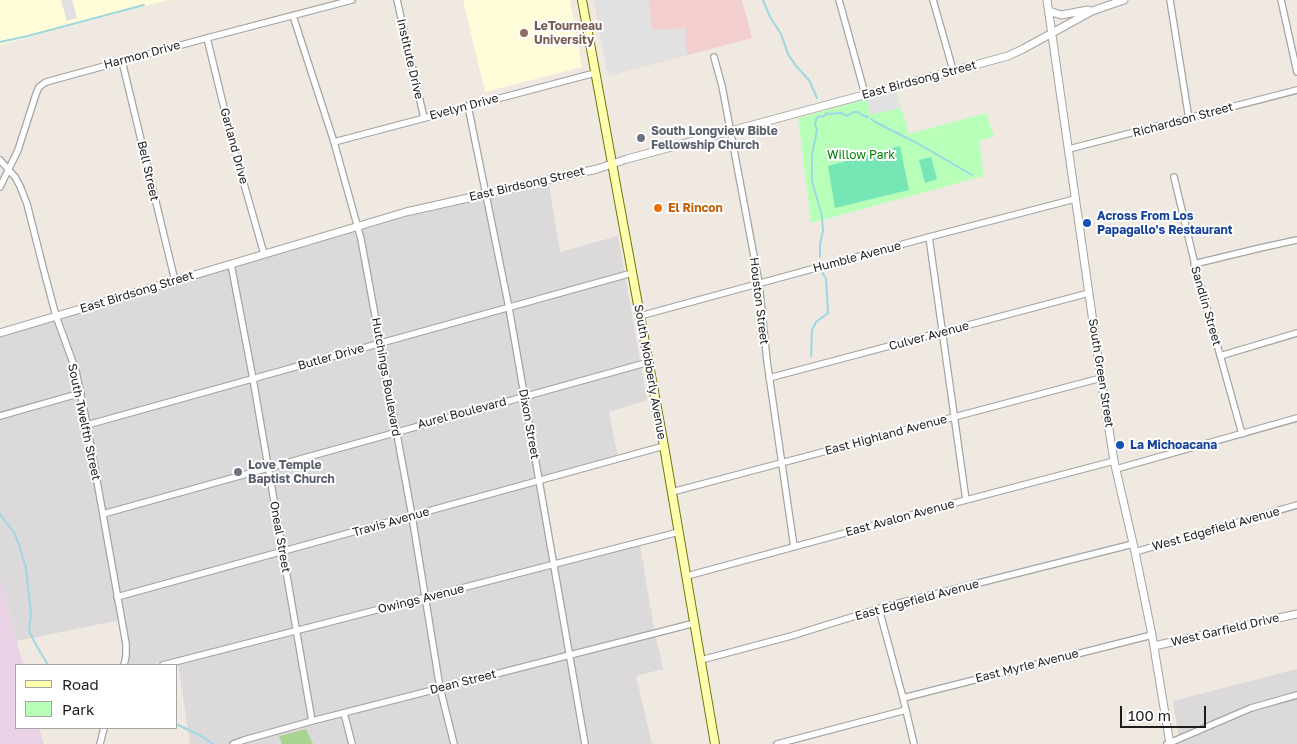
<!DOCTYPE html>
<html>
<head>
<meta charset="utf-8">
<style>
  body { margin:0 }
  #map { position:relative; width:1297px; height:744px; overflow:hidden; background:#efe9e1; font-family:"Golos Text",sans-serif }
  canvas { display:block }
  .legend { position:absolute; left:15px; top:664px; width:162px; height:65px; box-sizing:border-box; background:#fff; border:1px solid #a5a5a5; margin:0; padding:6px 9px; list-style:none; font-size:15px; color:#1d1d1d }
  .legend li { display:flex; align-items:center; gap:10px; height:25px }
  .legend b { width:25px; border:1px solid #a5a5a5 }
  .scale { position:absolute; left:1120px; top:706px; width:86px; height:22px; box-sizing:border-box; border:2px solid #1d1d1d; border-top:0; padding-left:6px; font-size:15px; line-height:18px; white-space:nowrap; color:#1d1d1d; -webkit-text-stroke:4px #fff; paint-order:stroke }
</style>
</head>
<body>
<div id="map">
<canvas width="1297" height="744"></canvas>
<ul class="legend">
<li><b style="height:6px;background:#fffeaf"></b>Road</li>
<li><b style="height:14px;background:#b8ffb9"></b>Park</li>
</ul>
<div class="scale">100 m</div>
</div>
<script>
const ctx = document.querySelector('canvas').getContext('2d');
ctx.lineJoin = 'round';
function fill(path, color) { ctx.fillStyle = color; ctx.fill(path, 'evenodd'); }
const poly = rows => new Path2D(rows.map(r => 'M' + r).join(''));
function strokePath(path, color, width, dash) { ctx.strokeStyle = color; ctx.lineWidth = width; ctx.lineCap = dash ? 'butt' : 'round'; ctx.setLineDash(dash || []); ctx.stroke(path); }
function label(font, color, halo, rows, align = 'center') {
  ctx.font = font + ' "Golos Text",sans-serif'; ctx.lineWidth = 4; ctx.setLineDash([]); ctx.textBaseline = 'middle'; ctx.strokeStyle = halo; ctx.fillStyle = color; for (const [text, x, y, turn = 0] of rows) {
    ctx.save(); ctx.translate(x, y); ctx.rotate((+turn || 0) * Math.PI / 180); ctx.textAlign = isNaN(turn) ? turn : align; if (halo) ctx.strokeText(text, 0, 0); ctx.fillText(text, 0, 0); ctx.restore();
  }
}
fill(poly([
  [549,185,560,252,618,236,647,400,609,412,619,462,543,482,558,566,640,545,654,629,663,669,636,676,652,744,190,744,177,658,150,665,128,665,130,654,129,644,125,619,17,641,0,577,0,338,61,318,413,215],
  [1297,669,1297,744,1180,744,1173,701]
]), '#dbd9d9');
fill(poly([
  [594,0,742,0,752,38,608,76]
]), '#f2cecf');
fill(poly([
  [0,577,23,665,16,665,16,728,39,728,44,744,0,744]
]), '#e9d2e6');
fill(poly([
  [0,0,168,0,0,45],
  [463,0,570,0,582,67,485,92]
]), '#fffcda');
fill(poly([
  [306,729,313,744,282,744,279,736]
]), '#a9d391');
fill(poly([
  [896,91,909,134,986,113,994,136,979,141,984,176,811,223,798,118]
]), '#b8ffb9');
fill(poly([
  [900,146,909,190,835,208,828,166],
  [931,157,937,179,925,183,919,160]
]), '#76e7b4');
fill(poly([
  [61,0,72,0,77,18,67,21],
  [594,0,649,0,652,30,685,28,687,55,608,76],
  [896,92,900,108,871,115,867,100]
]), '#e1e1e1');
strokePath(poly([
  [763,0,770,17,781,34,788,54,796,66,809,80,817,98],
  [0,42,28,36,144,5],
  [826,113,827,114,841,113,848,116,853,112,858,112,862,115,868,117],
  [871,119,875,122,917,143,972,175],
  [820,257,820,244,823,231,822,216,812,181,812,155,817,130,815,124,816,119,819,116,822,117,827,114],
  [811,356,812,330,816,322,828,313,826,279,822,272],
  [0,514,15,534,19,545,26,568,31,613,29,631,35,643,48,665],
  [176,724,201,736,213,744]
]), '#9dd7e2', 2);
const minor = poly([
  [397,0,424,118],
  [839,0,865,94],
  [933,0,953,70],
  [1170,0,1189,119],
  [1281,0,1297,72],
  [293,16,334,142,361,239,412,516,440,688,454,744],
  [207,38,234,149,264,254],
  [714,57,722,86,759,283,767,361,794,547],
  [122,61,175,281],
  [468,106,509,308,585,744],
  [334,142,595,73],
  [1069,149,1297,90],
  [0,160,15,177,20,186,27,204,44,271,56,316,76,371,87,425,126,644,126,656,124,665],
  [1174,177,1196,269,1242,434],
  [0,187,18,150,36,94,39,87,46,82,207,38,352,0],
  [929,237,966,500],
  [231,264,253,379,312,721],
  [1194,264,1260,248,1297,240],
  [640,316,929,237,1075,199],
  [1220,356,1297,333],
  [769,378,1089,293],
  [0,416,81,393],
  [87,425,632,273],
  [1116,469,1297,418],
  [672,492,1101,378],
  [103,514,649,362],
  [1135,552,1297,505],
  [687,576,966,500,1114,461],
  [117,597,664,446],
  [879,609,903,698,914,744],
  [701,660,791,636,884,607,1133,544],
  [163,665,679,532],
  [903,698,1152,635],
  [344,713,352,744],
  [100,744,104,728],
  [233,744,244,740,312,721,695,623],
  [777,744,906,710],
  [1167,744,1251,708,1297,695]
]);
const tertiary = poly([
  [1047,0,1101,378,1114,461,1135,552,1152,635,1170,744],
  [1049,11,1061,15,1088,10],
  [0,333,406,212,597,169,627,159,1008,56,1023,49,1092,11,1124,0],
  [1154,646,1297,614]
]);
const secondary = poly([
  [582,0,664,446,715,744]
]);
strokePath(minor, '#a4a4a4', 8);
strokePath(tertiary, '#a4a4a4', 9);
strokePath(secondary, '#727700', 10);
strokePath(minor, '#fff', 5.5);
strokePath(tertiary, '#fff', 7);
strokePath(secondary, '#fffeaf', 8);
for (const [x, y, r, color] of [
  [524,33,5,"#8d6e63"],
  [641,138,5,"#6b7280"],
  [658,208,5,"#e8710a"],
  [1087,223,5,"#1a4fb4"],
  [1120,445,5,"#1a4fb4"],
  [238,472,5,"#6b7280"]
]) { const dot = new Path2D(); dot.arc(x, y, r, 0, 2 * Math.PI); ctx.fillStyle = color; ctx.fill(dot); strokePath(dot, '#fff', 2); }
label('bold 12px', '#785e54', '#fff', [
  ["LeTourneau",534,26],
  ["University",534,40]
], 'left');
label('12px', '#1d1d1d', '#fff', [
  ["Harmon Drive",142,55,-15],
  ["Institute Drive",410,59,77],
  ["East Birdsong Street",919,80,-15],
  ["Evelyn Drive",464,107,-15],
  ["Richardson Street",1183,120,-15],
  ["Garland Drive",234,146,75],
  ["Bell Street",148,171,77],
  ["East Birdsong Street",527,184,-13],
  ["Humble Avenue",857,257,-15],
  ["East Birdsong Street",137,292,-17],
  ["Houston Street",759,301,83],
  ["Sandlin Street",1206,306,74],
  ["Culver Avenue",929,336,-15],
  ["Butler Drive",331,357,-16],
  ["South Mobberly Avenue",650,372,80],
  ["South Green Street",1101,373,81],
  ["Hutchings Boulevard",386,377,80],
  ["Aurel Boulevard",462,413,-15],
  ["South Twelfth Street",84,422,78],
  ["Dixon Street",529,424,80],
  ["East Highland Avenue",886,435,-15],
  ["East Avalon Avenue",900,518,-15],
  ["Travis Avenue",391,522,-16],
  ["West Edgefield Avenue",1216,529,-16],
  ["Oneal Street",280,537,80],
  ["Owings Avenue",421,599,-14],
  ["East Edgefield Avenue",917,600,-15],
  ["West Garfield Drive",1225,630,-13],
  ["East Myrle Avenue",1027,666,-14],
  ["Dean Street",463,682,-14]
]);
label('bold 12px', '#5b616d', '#fff', [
  ["South Longview Bible",651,131],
  ["Fellowship Church",651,145],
  ["Love Temple",248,465],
  ["Baptist Church",248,479]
], 'left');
label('12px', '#018502', '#fff', [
  ["Willow Park",861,155]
]);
label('bold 12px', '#c56008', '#fff', [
  ["El Rincon",668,208]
], 'left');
label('bold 12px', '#164399', '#fff', [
  ["Across From Los",1097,216],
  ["Papagallo's Restaurant",1097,230],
  ["La Michoacana",1130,445]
], 'left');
</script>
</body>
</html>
